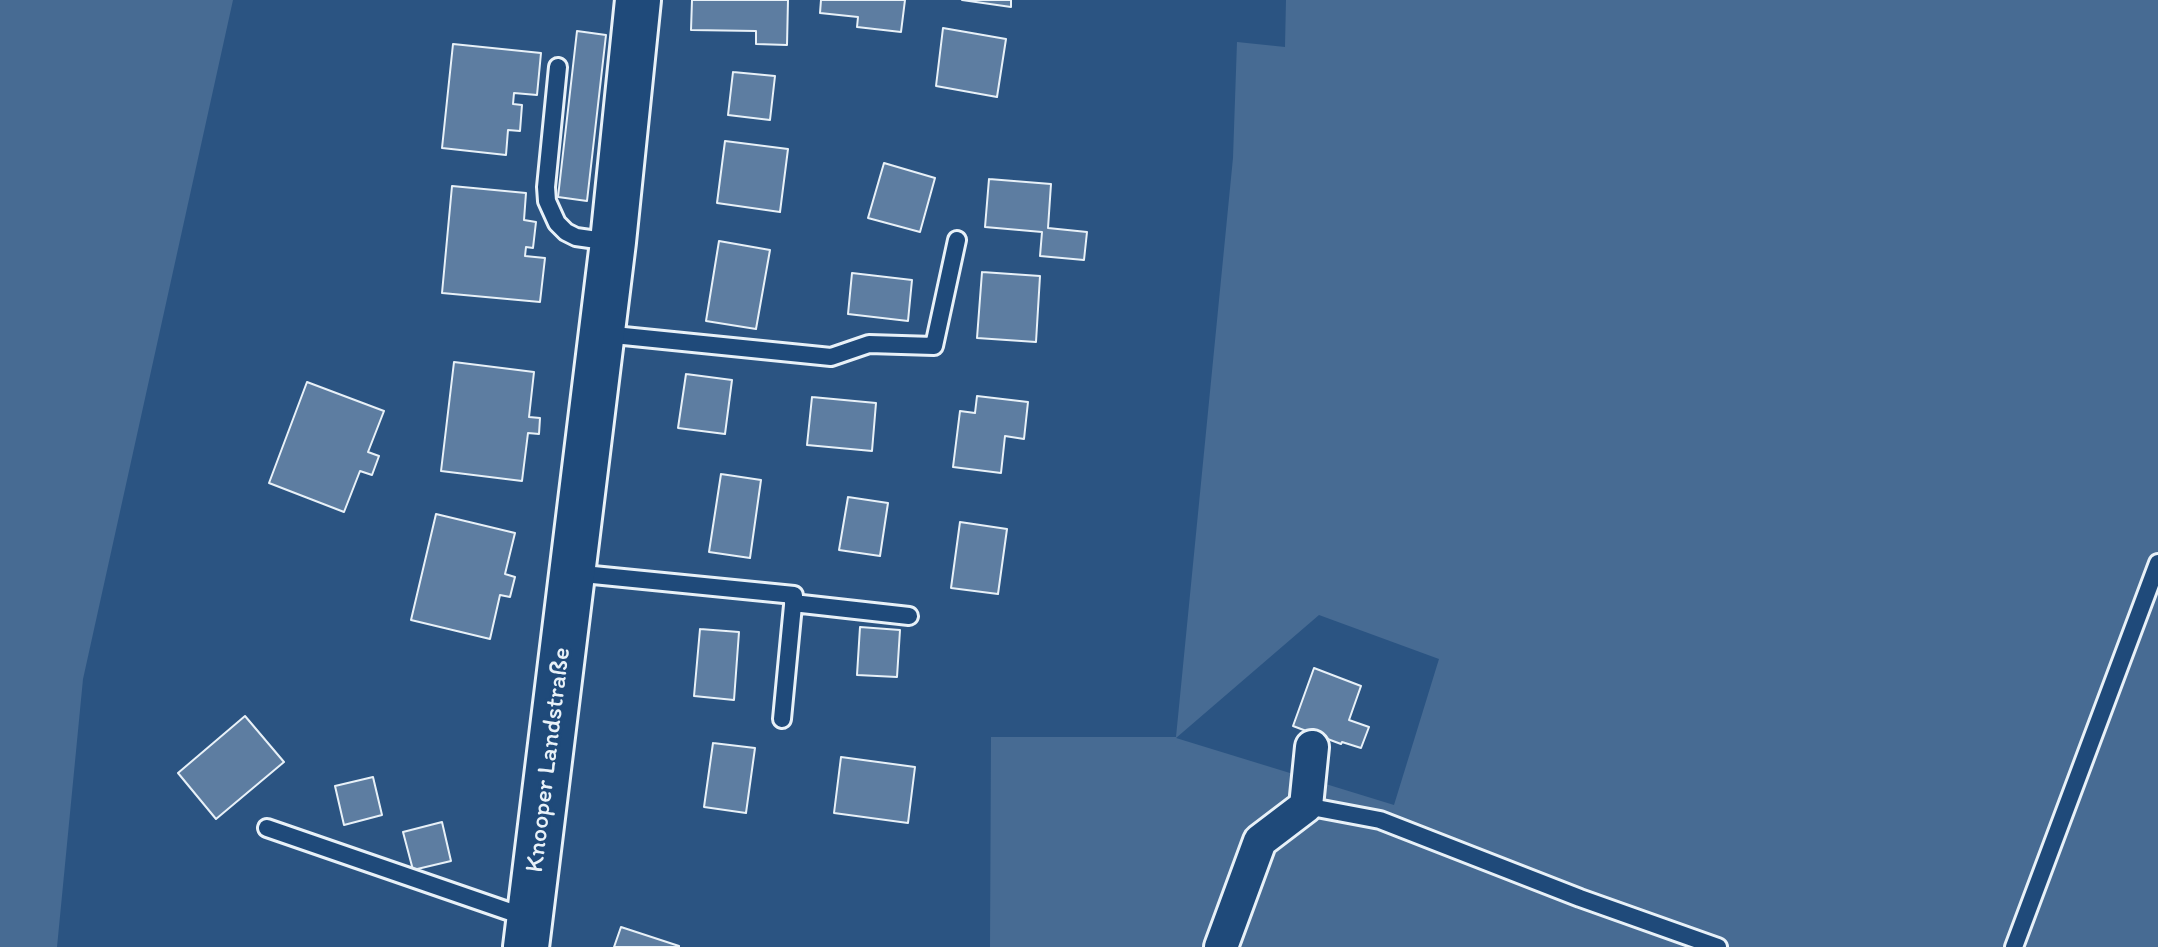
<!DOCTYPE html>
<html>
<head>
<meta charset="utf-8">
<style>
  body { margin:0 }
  canvas { display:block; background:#2b5482 }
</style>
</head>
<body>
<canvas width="2158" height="947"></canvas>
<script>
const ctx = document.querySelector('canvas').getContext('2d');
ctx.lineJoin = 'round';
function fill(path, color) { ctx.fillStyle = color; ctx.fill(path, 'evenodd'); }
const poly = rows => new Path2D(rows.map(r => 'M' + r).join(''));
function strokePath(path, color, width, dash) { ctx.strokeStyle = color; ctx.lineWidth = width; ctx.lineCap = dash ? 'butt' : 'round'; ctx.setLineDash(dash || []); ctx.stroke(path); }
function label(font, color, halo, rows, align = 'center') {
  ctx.font = font + ' Itim,sans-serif'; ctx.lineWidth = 6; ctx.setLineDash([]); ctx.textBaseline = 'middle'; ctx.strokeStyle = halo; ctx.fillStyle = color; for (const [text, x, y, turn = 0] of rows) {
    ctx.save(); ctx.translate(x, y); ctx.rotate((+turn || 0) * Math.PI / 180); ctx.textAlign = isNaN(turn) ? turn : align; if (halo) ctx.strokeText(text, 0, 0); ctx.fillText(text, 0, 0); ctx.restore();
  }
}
fill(poly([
  [0,0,233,0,83,679,57,947,0,947],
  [1286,0,2158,0,2158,947,990,947,991,737,1176,737,1233,158,1237,42,1285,47],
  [1319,615,1439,659,1394,805,1176,738]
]), '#476b93');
const building = poly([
  [692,0,788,0,787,45,756,44,756,31,691,30,692,0],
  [821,0,905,0,901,32,857,27,858,17,820,13,821,0],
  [962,0,1011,0,1011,7,962,0],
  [943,28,1006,39,997,97,936,86,943,28],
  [577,31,606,35,587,201,558,197,577,31],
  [453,44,541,53,537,95,514,93,513,104,522,105,520,131,508,130,506,155,442,148,453,44],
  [733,72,775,76,770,120,728,115,733,72],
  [725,141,788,149,780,212,717,203,725,141],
  [884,163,935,178,920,232,868,218,884,163],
  [989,179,1051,184,1048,228,1087,232,1084,260,1040,256,1042,232,985,227,989,179],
  [452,186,526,193,524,220,536,222,533,248,526,247,525,256,545,258,540,302,442,293,452,186],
  [719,241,770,250,756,329,706,321,719,241],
  [982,272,1040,276,1036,342,977,338,982,272],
  [852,273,912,280,908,321,848,314,852,273],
  [454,362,534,372,529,417,540,418,539,434,528,433,522,481,441,471,454,362],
  [686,374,732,380,725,434,678,428,686,374],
  [307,382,384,411,368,452,379,456,372,475,360,471,344,512,269,483,307,382],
  [977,396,1028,402,1024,439,1005,436,1001,473,953,467,960,411,975,413,977,396],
  [812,397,876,403,872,451,807,445,812,397],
  [721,474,761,480,750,558,709,552,721,474],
  [848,497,888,503,880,556,839,550,848,497],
  [436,514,515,533,505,574,515,577,510,597,500,595,490,639,411,620,436,514],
  [960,522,1007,529,998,594,951,588,960,522],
  [860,627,900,630,897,677,857,675,860,627],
  [700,629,739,632,734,700,694,696,700,629],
  [1314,668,1361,686,1349,720,1369,727,1361,748,1342,742,1341,744,1293,726,1314,668],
  [245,716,284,762,216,819,178,773,245,716],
  [713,743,755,748,746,813,704,807,713,743],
  [841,757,915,767,908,823,834,813,841,757],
  [373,777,382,815,344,825,335,786,373,777],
  [442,822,451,861,413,870,403,832,442,822],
  [621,927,679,946,679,947,614,947,621,927]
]);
fill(building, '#5d7da1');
strokePath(building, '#e8f1f8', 2);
const lane = poly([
  [558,67,546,187,547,201,557,223,566,232,576,237,611,242],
  [604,334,831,357,869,344,934,346,957,240],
  [573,573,794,595,782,719],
  [793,603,909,616],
  [1306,806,1380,820,1580,898,1718,947],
  [267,828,528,918],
  [2014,947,2158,563]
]);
const street = poly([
  [1221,947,1260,841,1306,806,1312,747]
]);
const secondary = poly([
  [526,947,613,242,638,0]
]);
strokePath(lane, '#e8f1f8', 22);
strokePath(street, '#e8f1f8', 38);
strokePath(secondary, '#e8f1f8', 50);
strokePath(lane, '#1f4a7a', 16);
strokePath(street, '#1f4a7a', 32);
strokePath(secondary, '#1f4a7a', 44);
label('26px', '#e8f1f8', '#1f4a7a', [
  ["Knooper Landstraße",549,760,-83]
]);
</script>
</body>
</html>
